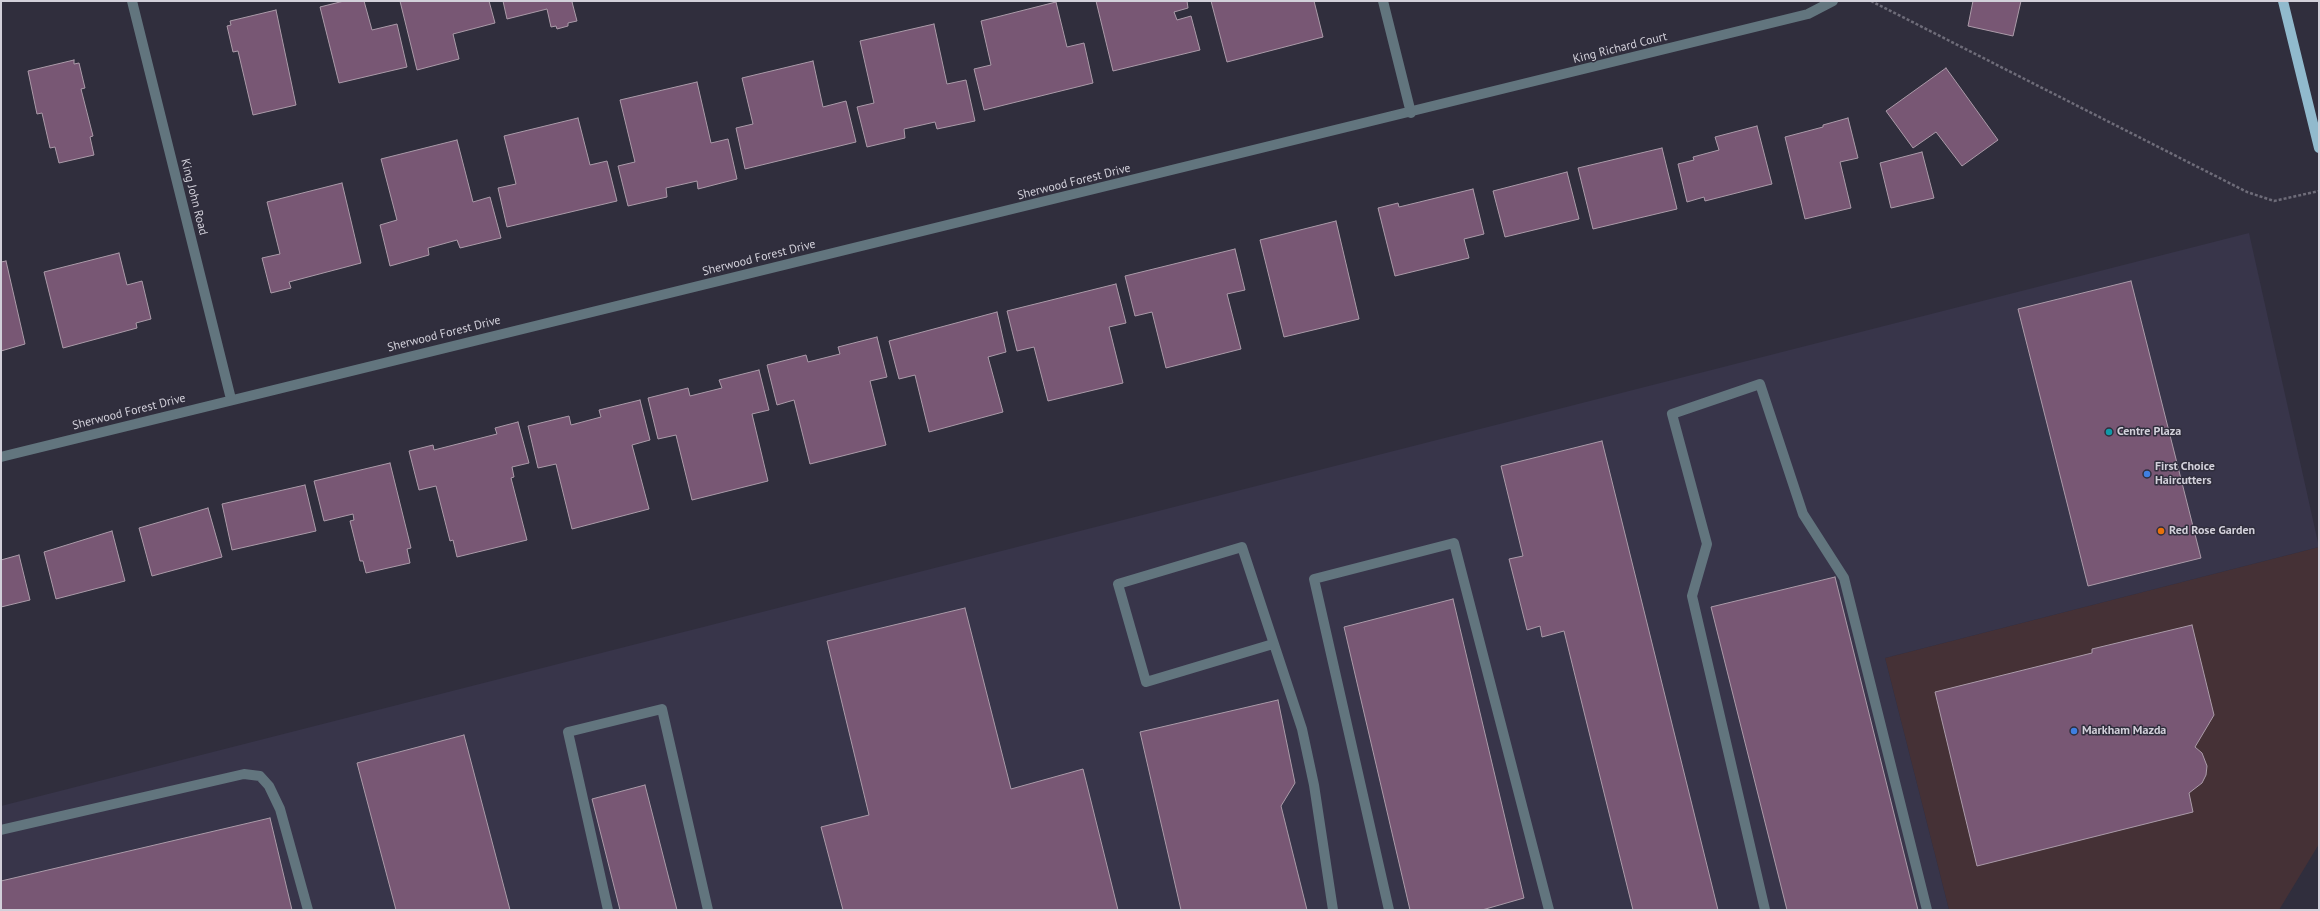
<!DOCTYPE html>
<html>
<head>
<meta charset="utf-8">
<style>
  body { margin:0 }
  #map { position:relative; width:2320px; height:911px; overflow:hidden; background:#302e3d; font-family:"PT Sans",sans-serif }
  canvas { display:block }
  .frame { position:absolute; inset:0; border:2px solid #d2d0da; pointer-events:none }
</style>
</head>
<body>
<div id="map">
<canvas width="2320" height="911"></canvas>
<div class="frame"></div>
</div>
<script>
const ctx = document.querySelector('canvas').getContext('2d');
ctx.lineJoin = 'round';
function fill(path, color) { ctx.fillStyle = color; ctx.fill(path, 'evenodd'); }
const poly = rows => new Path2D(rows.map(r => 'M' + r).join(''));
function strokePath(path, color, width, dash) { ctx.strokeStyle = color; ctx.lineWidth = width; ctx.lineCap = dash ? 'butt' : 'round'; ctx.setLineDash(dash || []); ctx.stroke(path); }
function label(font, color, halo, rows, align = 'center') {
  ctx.font = font + ' "PT Sans",sans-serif'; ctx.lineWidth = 3; ctx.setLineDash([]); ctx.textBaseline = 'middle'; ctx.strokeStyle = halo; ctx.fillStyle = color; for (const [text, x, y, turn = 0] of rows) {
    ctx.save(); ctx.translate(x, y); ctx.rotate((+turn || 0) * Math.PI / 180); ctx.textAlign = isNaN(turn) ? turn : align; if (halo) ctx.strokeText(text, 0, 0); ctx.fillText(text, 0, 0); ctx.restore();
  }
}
fill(poly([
  [2319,547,2319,844,2279,910,1949,910,1885,658]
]), '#453136');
fill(poly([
  [2249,233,2319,547,1885,658,1949,910,1,910,1,806]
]), '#38354a');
const building = poly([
  [344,1,364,1,372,30,397,24,407,67,339,83,320,7,344,1],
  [400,1,489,1,495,23,453,34,459,59,417,70,400,1],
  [503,1,575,1,572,2,577,21,568,23,568,26,557,29,556,26,551,27,547,9,507,19,503,1],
  [1096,1,1187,1,1188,8,1174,12,1177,20,1191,16,1200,50,1113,71,1096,1],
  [1211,1,1314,1,1323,37,1227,62,1211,1],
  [1973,1,2021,1,2013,36,1968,26,1973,1],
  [1056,2,1067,47,1084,43,1093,83,984,110,974,69,991,65,981,21,1056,2],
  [276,10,296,105,253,115,238,51,233,52,227,26,231,25,230,21,276,10],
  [934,24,947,84,966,80,975,121,937,129,935,122,904,129,905,138,867,147,857,107,874,103,860,41,934,24],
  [74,60,74,64,79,63,85,88,81,89,93,136,90,137,94,155,59,163,55,147,50,148,42,113,37,114,28,71,74,60],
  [813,61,823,107,846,101,856,142,745,169,736,128,753,124,742,78,813,61],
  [1946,68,1998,140,1962,166,1936,132,1913,148,1886,111,1946,68],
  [697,82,711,143,728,139,737,179,698,189,697,181,666,188,667,197,628,206,618,166,635,162,620,100,697,82],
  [578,118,590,165,607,161,617,201,507,227,498,188,516,184,504,136,578,118],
  [1848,118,1858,158,1840,162,1851,208,1805,219,1785,137,1823,127,1823,125,1848,118],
  [1757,126,1772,184,1705,201,1704,197,1687,202,1678,164,1694,160,1693,157,1719,150,1715,137,1757,126],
  [457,140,473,202,490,197,501,238,460,248,457,240,428,248,429,255,390,266,380,225,397,220,381,159,457,140],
  [1662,148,1677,209,1593,229,1578,168,1662,148],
  [1922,152,1934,198,1891,208,1880,163,1922,152],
  [1567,172,1579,219,1505,237,1493,191,1567,172],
  [342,183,361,263,289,282,291,288,271,293,262,258,280,254,267,202,342,183],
  [1473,189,1484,234,1464,239,1469,258,1395,276,1378,208,1398,203,1399,207,1473,189],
  [1336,221,1359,319,1284,337,1260,240,1336,221],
  [1235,249,1245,290,1227,294,1241,349,1166,368,1152,312,1135,316,1125,276,1235,249],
  [119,253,127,285,142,281,151,319,136,323,137,328,63,348,44,272,119,253],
  [6,261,25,344,1,351,1,262,6,261],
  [2131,281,2201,558,2088,586,2018,309,2131,281],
  [1116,284,1126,323,1109,327,1123,383,1048,401,1034,347,1017,351,1007,311,1116,284],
  [997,312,1006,352,988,357,1003,412,929,432,915,375,899,379,889,341,997,312],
  [877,337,887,377,870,381,886,445,810,464,794,400,777,405,767,365,806,355,808,362,840,354,838,347,877,337],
  [759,370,769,410,752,414,768,481,692,500,676,435,658,439,648,398,688,388,690,396,722,388,719,380,759,370],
  [640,400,650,440,632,445,649,509,572,529,556,464,538,468,528,426,569,416,571,425,601,417,599,410,640,400],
  [518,422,529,463,512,467,514,477,511,478,527,540,457,557,453,540,450,541,436,486,419,490,409,451,433,445,434,450,497,434,495,428,518,422],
  [1602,441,1718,910,1633,910,1564,631,1542,637,1540,626,1527,630,1509,559,1523,556,1501,466,1602,441],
  [390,463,411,548,407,549,410,563,366,573,363,561,360,561,350,521,354,520,353,514,324,521,314,481,390,463],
  [305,485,316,531,232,550,222,504,305,485],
  [208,508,222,557,152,576,139,528,208,508],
  [112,531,125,581,56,599,44,552,112,531],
  [19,555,30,600,1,607,1,560,19,555],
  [1835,577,1918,910,1787,910,1711,607,1835,577],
  [1453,599,1524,898,1482,910,1410,910,1344,627,1453,599],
  [965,608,1011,789,1083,769,1118,910,843,910,821,827,869,815,827,641,965,608],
  [2192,625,2214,715,2195,747,2202,753,2207,766,2206,775,2202,783,2189,793,2193,812,1977,866,1935,692,2092,653,2092,649,2192,625],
  [1278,700,1295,783,1281,806,1307,910,1181,910,1140,732,1278,700],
  [464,735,510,910,396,910,357,763,464,735],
  [645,785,677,910,620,910,592,799,645,785],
  [270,818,292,910,1,910,1,881,270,818]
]);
fill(building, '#785774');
strokePath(building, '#ab9ba9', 1);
strokePath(poly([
  [1871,1,2247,192,2274,201,2319,191]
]), '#6e6c79', 2.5, [3, 2]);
strokePath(poly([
  [132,1,231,399],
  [1383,1,1411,113],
  [1,457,1808,14,1833,1],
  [1273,644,1146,682,1118,584,1242,547,1302,729,1314,785,1333,910],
  [1,830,244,774,260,776,269,786,280,809,308,910],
  [608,910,568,732,662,709,708,910],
  [1389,910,1314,579,1454,543,1549,910],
  [1765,910,1692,596,1707,544,1672,414,1760,384,1803,514,1844,578,1927,910]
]), '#62757e', 10);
strokePath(poly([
  [2283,1,2319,148]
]), '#91bacd', 10);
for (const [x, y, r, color] of [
  [2109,432,4,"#0f9aa8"],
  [2147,474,4,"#3f7fe0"],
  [2161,531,4,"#e8710a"],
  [2074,731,4,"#3f7fe0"]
]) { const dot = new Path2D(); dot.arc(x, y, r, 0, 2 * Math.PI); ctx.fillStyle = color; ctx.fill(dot); strokePath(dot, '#302e3d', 1.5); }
label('12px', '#d2d0da', '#302e3d', [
  ["King Richard Court",1620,48,-14],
  ["Sherwood Forest Drive",1074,182,-14],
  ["King John Road",194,197,76],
  ["Sherwood Forest Drive",759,258,-14],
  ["Sherwood Forest Drive",444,334,-14],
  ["Sherwood Forest Drive",129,412,-14]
]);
label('bold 12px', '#d2d0da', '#302e3d', [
  ["Centre Plaza",2117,432],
  ["First Choice",2155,467],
  ["Haircutters",2155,481],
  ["Red Rose Garden",2169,531],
  ["Markham Mazda",2082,731]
], 'left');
</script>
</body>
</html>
